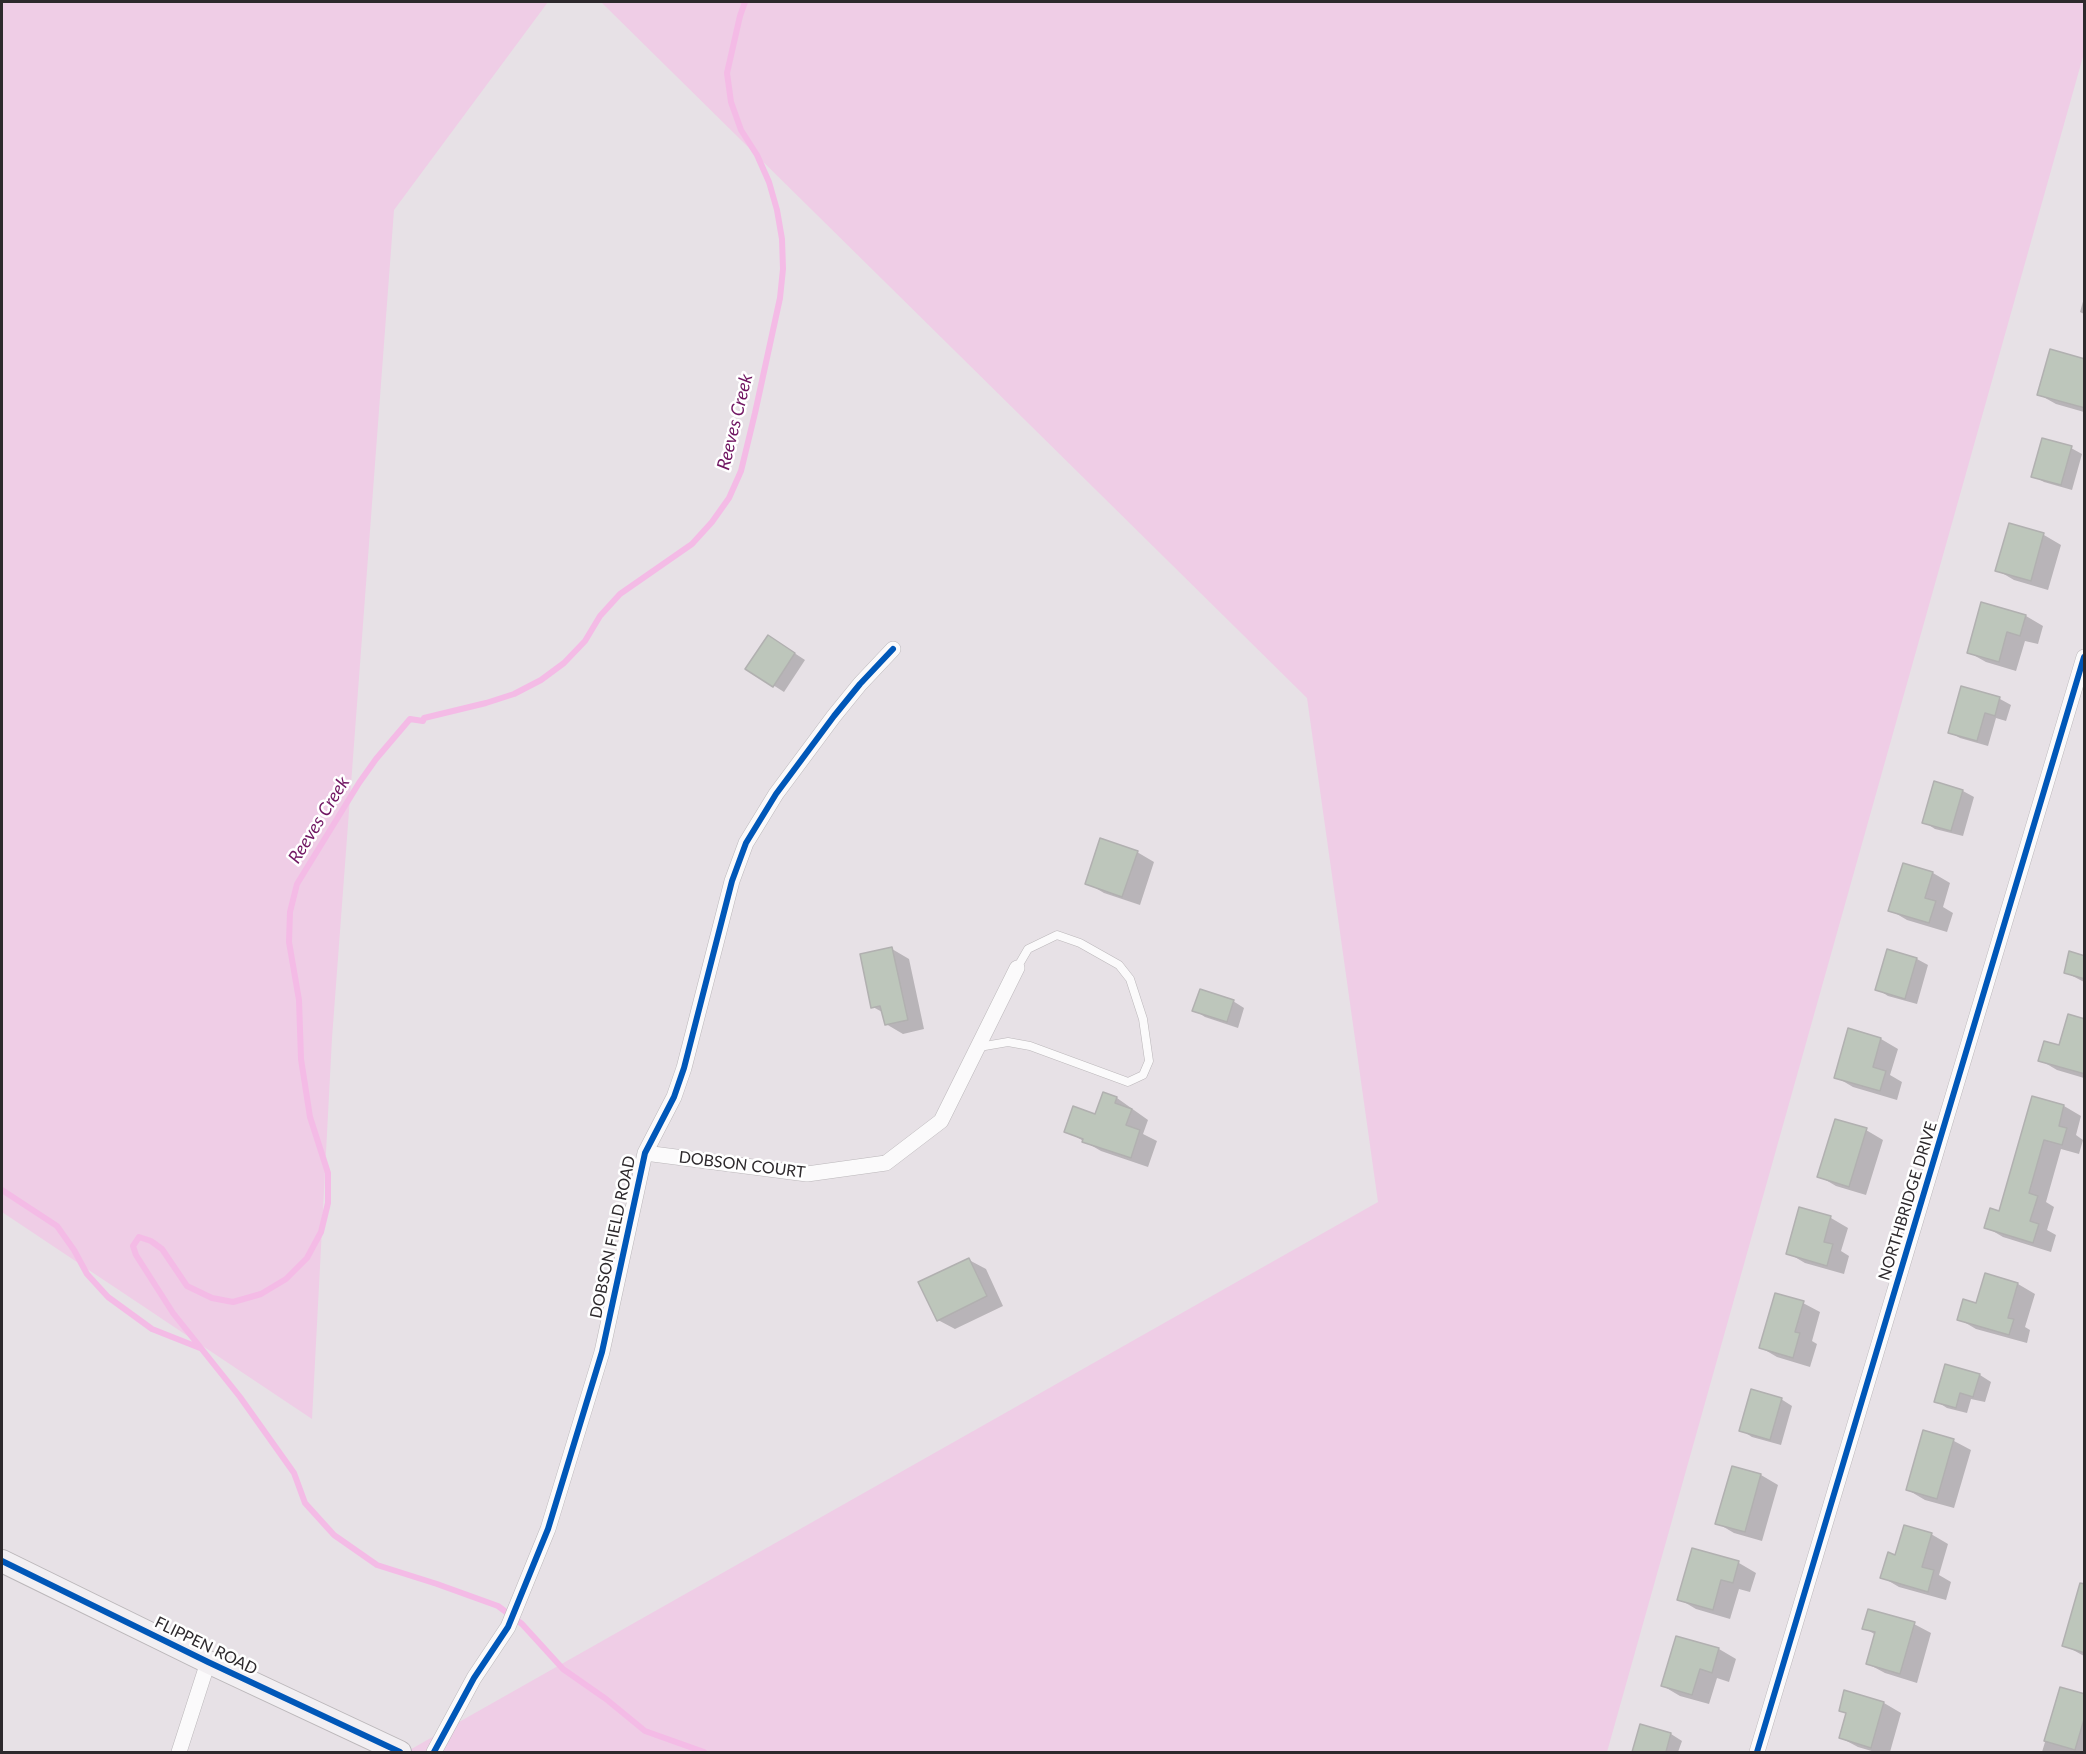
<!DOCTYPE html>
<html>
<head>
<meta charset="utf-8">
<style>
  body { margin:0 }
  #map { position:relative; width:2086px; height:1754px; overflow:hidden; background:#e7e1e6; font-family:Lato,sans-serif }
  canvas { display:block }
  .frame { position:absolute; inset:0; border:3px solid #2d292c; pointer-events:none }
</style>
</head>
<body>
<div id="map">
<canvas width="2086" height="1754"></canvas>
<div class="frame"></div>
</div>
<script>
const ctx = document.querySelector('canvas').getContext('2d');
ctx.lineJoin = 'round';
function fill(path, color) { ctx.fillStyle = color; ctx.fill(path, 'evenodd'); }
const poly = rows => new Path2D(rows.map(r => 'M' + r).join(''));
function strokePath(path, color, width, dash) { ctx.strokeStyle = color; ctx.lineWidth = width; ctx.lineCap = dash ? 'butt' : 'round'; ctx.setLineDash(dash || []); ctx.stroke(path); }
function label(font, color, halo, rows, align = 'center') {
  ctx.font = font + ' Lato,sans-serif'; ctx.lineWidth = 5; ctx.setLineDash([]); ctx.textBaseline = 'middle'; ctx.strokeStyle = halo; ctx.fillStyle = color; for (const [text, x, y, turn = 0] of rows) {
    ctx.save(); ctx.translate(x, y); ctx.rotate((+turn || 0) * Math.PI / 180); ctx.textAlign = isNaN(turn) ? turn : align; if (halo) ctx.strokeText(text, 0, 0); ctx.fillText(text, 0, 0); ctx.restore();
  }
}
fill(poly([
  [2,2,548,2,394,210,332,1038,312,1419,2,1212],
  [601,2,2084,2,2084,53,1607,1752,406,1752,1378,1202,1307,698]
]), '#efcde6');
fill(poly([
  [2084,298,2084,314,2080,312],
  [2084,360,2084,412,2056,404,2038,394],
  [2071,448,2082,454,2072,490,2044,482,2033,476],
  [2010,525,2044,535,2061,545,2048,590,2014,580,1997,570],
  [1982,604,2026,616,2043,626,2038,644,2025,641,2016,671,1986,662,1968,652],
  [779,643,805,660,784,692,773,685],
  [1962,688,2000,699,2011,705,2006,721,1996,718,1988,746,1960,738,1949,732],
  [1935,783,1963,791,1974,797,1963,836,1935,829,1924,822],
  [1137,852,1154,862,1140,905,1104,893,1087,883],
  [1904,865,1933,873,1950,883,1943,907,1953,913,1947,932,1907,920,1890,910],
  [892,949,909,959,924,1029,903,1034,886,1024,884,1013,873,1007],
  [2084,958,2084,982,2065,972],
  [1917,959,1928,965,1917,1004,1888,996,1877,989],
  [1233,1001,1244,1008,1238,1028,1205,1017,1194,1010],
  [2084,1020,2084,1078,2057,1070,2040,1060,2060,1047],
  [1881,1039,1898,1049,1890,1075,1902,1082,1897,1100,1853,1087,1836,1077],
  [1117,1098,1148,1120,1143,1134,1157,1141,1148,1167,1101,1151,1066,1131,1096,1116],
  [2033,1098,2064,1106,2081,1116,2076,1135,2083,1140,2079,1154,2061,1149,2046,1202,2054,1207,2047,1230,2056,1235,2051,1252,2003,1237,1986,1227,2000,1213],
  [1866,1130,1883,1140,1866,1195,1836,1186,1819,1176],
  [1831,1218,1848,1228,1841,1251,1849,1256,1844,1274,1805,1263,1788,1253],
  [969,1260,986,1269,1003,1306,955,1329,938,1320],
  [2018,1284,2035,1294,2025,1327,2030,1330,2027,1343,1976,1329,1959,1319,1977,1305],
  [1803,1303,1820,1312,1812,1341,1817,1344,1810,1367,1777,1357,1760,1347],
  [1980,1375,1991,1382,1985,1402,1971,1399,1967,1413,1947,1408,1936,1401],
  [1781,1399,1792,1406,1781,1445,1752,1437,1741,1430],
  [1924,1432,1954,1441,1971,1450,1954,1508,1925,1500,1908,1490],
  [1733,1467,1761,1475,1778,1485,1762,1541,1734,1533,1717,1523],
  [1931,1534,1948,1544,1939,1575,1951,1582,1946,1600,1899,1587,1882,1577,1896,1557],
  [1693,1549,1739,1563,1756,1573,1750,1592,1739,1589,1730,1619,1696,1609,1679,1599],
  [2084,1598,2084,1656,2064,1645],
  [1914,1624,1931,1633,1917,1683,1885,1673,1868,1664,1876,1635,1864,1628],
  [1677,1637,1719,1649,1736,1659,1729,1682,1717,1678,1709,1704,1680,1696,1663,1686],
  [2061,1689,2084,1696,2084,1752,2042,1752],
  [1846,1692,1884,1703,1901,1713,1890,1752,1875,1752,1858,1747,1841,1738,1847,1714,1840,1710],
  [1641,1726,1671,1734,1682,1741,1678,1752,1634,1752]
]), '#0003');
strokePath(poly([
  [2,1190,57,1226,74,1250,87,1274,108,1297,152,1329,200,1348],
  [704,1752,645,1731,606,1699,563,1669,522,1624,498,1606,437,1584,377,1565,334,1535,305,1503,294,1473,240,1397,173,1313,136,1255,133,1246,139,1237,151,1241,162,1249,187,1286,212,1298,233,1302,261,1294,286,1279,307,1258,321,1232,328,1203,328,1173,310,1117,301,1059,299,1000,289,942,290,912,297,884,359,783,376,759,410,719,423,721,424,718,486,703,514,694,541,680,564,663,585,641,600,616,620,594,692,544,712,522,729,498,741,471,755,413,780,298,783,269,782,239,777,210,769,182,757,155,741,130,731,102,727,73,740,16,745,2]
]), '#f4bbe6', 6);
const building = poly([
  [2050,349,2085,359,2085,408,2037,395,2050,349],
  [2042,438,2072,446,2061,485,2031,477,2042,438],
  [2009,523,2044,533,2031,581,1995,571,2009,523],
  [1981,602,2026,615,2020,636,2007,632,1999,662,1967,653,1981,602],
  [768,635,795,653,773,687,745,669,768,635],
  [1961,686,2000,697,1995,716,1985,713,1977,741,1948,733,1961,686],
  [1934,781,1963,790,1951,831,1922,823,1934,781],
  [1100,838,1138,851,1122,897,1085,884,1100,838],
  [1903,863,1933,872,1925,898,1936,901,1929,923,1888,911,1903,863],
  [892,947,908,1020,885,1025,880,1006,871,1008,860,954,892,947],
  [1887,949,1917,958,1905,999,1875,990,1887,949],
  [2069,951,2085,956,2085,979,2064,973,2069,951],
  [1200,989,1234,1000,1227,1022,1192,1011,1200,989],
  [2068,1014,2085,1019,2085,1074,2038,1061,2044,1041,2059,1045,2068,1014],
  [1848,1028,1881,1038,1873,1067,1886,1071,1880,1091,1834,1078,1848,1028],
  [1103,1092,1117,1097,1115,1103,1132,1109,1126,1125,1140,1130,1131,1158,1082,1142,1083,1139,1064,1132,1073,1106,1095,1114,1103,1092],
  [2032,1096,2064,1105,2059,1126,2067,1128,2062,1145,2044,1140,2029,1193,2038,1196,2030,1221,2039,1224,2033,1243,1984,1228,1990,1208,1999,1211,2032,1096],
  [1835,1119,1867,1128,1849,1187,1817,1177,1835,1119],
  [1799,1207,1831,1216,1824,1242,1833,1244,1827,1266,1786,1254,1799,1207],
  [969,1258,987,1296,937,1321,918,1282,969,1258],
  [1985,1273,2018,1283,2008,1318,2014,1319,2009,1335,1957,1320,1963,1299,1976,1303,1985,1273],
  [1775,1293,1804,1301,1795,1332,1800,1333,1793,1358,1759,1348,1775,1293],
  [1945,1364,1980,1374,1973,1397,1960,1393,1956,1408,1934,1402,1945,1364],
  [1751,1389,1782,1398,1770,1440,1739,1431,1751,1389],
  [1923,1430,1954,1439,1937,1499,1906,1490,1923,1430],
  [1732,1466,1761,1474,1745,1532,1715,1524,1732,1466],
  [1904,1525,1932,1533,1922,1567,1934,1570,1928,1592,1880,1578,1888,1552,1895,1555,1904,1525],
  [1692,1548,1739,1561,1733,1583,1721,1580,1713,1610,1677,1600,1692,1548],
  [2080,1583,2085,1584,2085,1653,2062,1646,2080,1583],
  [1868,1609,1915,1622,1900,1674,1866,1664,1875,1632,1862,1629,1868,1609],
  [1676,1636,1719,1648,1712,1673,1700,1669,1692,1695,1661,1686,1676,1636],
  [2060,1687,2085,1694,2085,1716,2075,1750,2044,1741,2060,1687],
  [1844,1690,1884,1702,1871,1748,1839,1738,1846,1713,1839,1711,1844,1690],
  [1640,1724,1671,1733,1666,1752,1632,1752,1640,1724]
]);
fill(building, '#bdc6bb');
strokePath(building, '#b1b0b0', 1.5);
const lane = poly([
  [979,1047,1008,1042,1030,1046,1128,1082,1143,1075,1149,1061,1143,1019,1130,979,1119,965,1080,943,1057,935,1028,949,1017,968]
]);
const street = poly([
  [645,1153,807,1174,886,1163,941,1121,1017,968],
  [179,1752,208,1662],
  [434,1752,474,1678,508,1627,548,1529,602,1352,645,1153,674,1097,684,1068,732,881,746,843,776,794,834,716,860,684,893,649],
  [1757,1752,2084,657]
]);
const secondary = poly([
  [2,1561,208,1662,400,1752]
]);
strokePath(lane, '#bbb7ba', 9);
strokePath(street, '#bbb7ba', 16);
strokePath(secondary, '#bbb7ba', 24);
strokePath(lane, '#fbfafb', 8);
strokePath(street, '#fbfafb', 15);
strokePath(secondary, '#f2eff2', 22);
strokePath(poly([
  [2,1561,208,1662,400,1752],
  [434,1752,474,1678,508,1627,548,1529,602,1352,645,1153,674,1097,684,1068,732,881,746,843,776,794,834,716,860,684,893,649],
  [1757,1752,2084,657]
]), '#0057b8', 6);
label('16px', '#2d292c', '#fff', [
  ["DOBSON COURT",742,1165,7],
  ["NORTHBRIDGE DRIVE",1908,1201,-73],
  ["DOBSON FIELD ROAD",613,1237,-78],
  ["FLIPPEN ROAD",206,1646,26]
]);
label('italic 18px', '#701662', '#fff', [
  ["Reeves Creek",735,422,-76],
  ["Reeves Creek",319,820,-58]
]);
</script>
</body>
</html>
